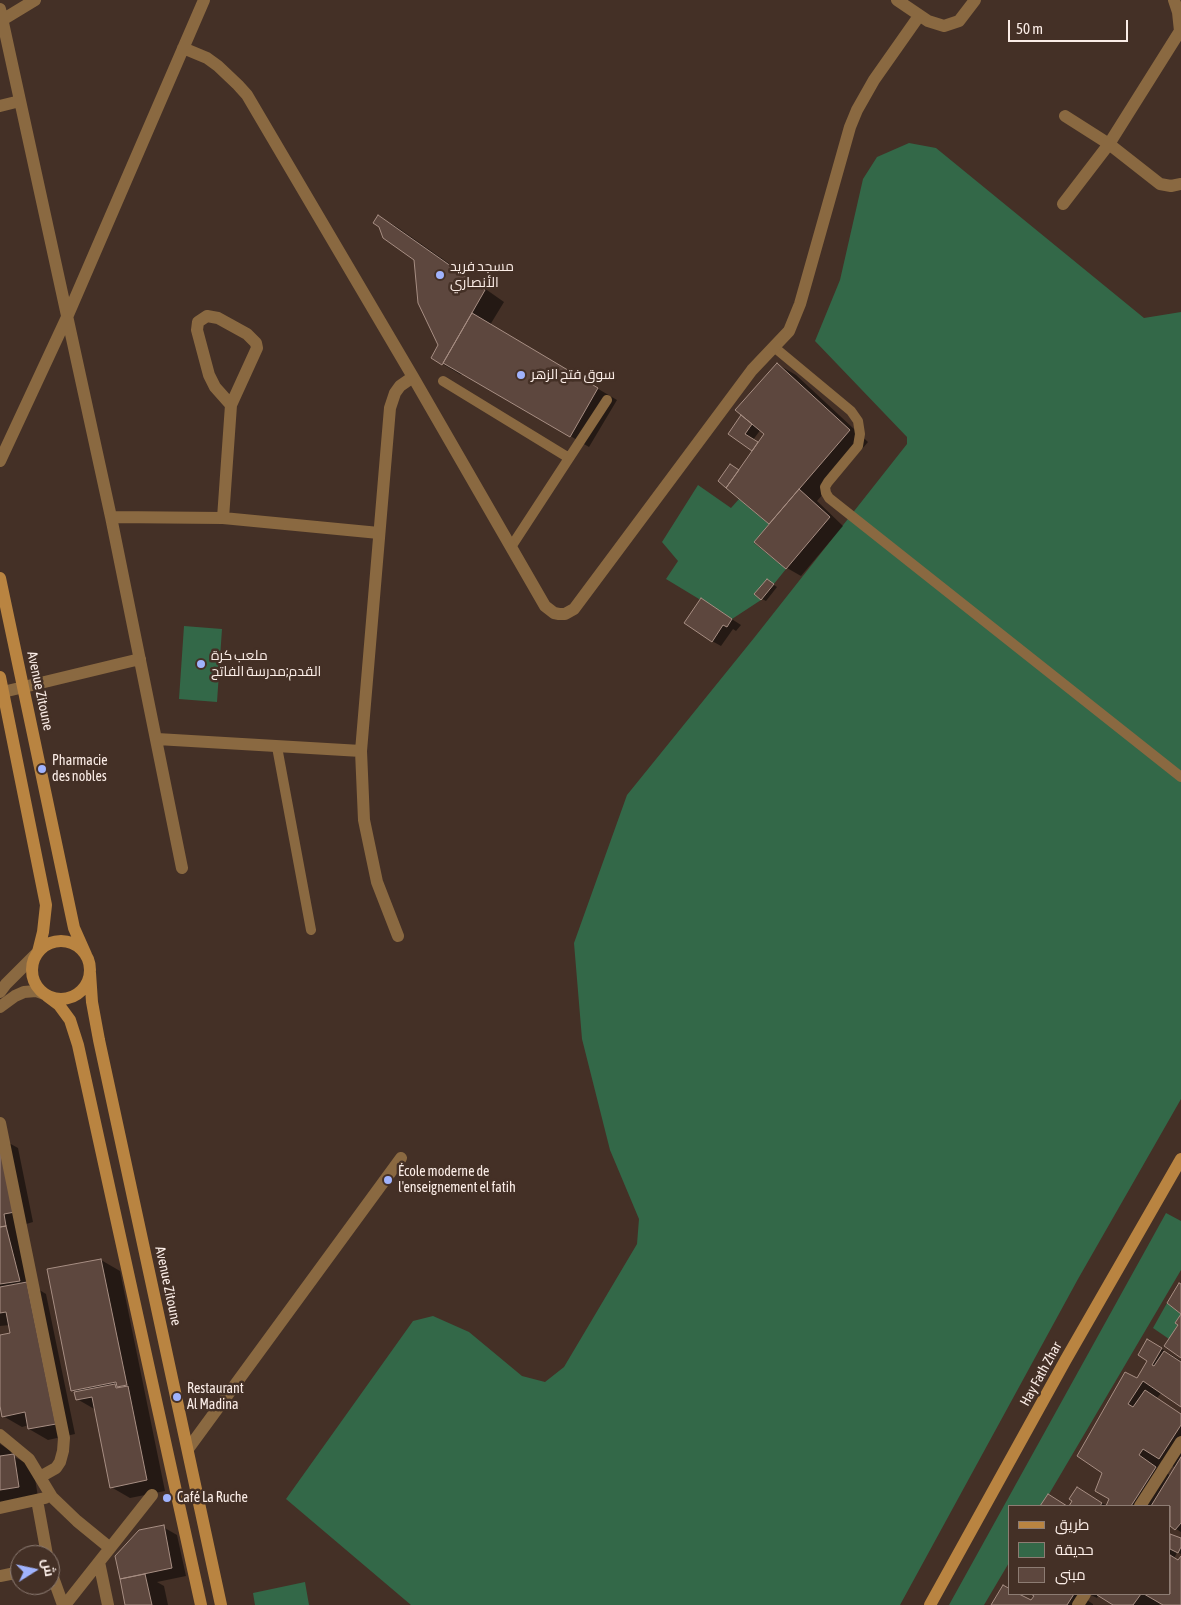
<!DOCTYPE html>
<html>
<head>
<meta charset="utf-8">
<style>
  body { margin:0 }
  #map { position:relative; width:1181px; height:1605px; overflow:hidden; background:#443026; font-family:"Asap Condensed",Cairo,sans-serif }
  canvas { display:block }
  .legend { position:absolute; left:1008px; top:1505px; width:162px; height:90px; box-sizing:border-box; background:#443026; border:1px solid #8d7c73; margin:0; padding:6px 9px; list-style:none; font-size:15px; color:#fbede7 }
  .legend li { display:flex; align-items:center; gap:10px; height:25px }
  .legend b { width:25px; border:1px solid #8d7c73 }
  .north { position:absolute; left:10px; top:1545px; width:50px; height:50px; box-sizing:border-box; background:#443026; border:1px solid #8d7c73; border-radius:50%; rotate:80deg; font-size:14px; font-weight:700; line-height:20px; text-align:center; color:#fbede7 }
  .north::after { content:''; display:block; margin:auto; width:18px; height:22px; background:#a0b3fd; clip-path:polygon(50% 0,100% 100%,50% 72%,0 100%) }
  .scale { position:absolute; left:1008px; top:20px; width:120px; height:22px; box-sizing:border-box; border:2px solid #fbede7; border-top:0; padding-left:6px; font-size:15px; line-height:18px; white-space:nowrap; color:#fbede7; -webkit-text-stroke:4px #443026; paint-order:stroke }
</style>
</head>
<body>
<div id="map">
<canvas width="1181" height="1605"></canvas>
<ul class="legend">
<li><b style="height:6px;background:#b98441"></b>طريق</li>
<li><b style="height:14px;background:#336848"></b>حديقة</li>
<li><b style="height:14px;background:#5d473e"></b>مبنى</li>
</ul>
<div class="north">ش</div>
<div class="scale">50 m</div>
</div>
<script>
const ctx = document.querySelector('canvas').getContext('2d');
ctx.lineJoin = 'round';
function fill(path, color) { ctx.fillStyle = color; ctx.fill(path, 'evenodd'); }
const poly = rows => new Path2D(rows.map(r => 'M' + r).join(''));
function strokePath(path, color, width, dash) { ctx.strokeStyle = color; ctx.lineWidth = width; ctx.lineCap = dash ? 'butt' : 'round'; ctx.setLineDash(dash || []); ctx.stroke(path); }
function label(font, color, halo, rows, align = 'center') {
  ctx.font = font + ' "Asap Condensed",Cairo,sans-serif'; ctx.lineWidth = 5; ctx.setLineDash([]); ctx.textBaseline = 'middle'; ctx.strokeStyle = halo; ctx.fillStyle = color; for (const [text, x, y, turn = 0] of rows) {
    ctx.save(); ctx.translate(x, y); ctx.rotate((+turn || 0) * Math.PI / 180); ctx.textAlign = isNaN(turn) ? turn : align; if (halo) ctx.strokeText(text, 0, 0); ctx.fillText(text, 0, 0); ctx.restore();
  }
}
fill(poly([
  [909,143,936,148,1144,318,1181,312,1181,1099,1078,1279,900,1605,411,1605,286,1499,413,1321,433,1316,469,1332,522,1376,545,1382,564,1367,637,1244,639,1219,610,1150,582,1039,574,943,627,795,754,638,907,444,907,437,815,341,840,280,863,179,877,157],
  [698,485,731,508,739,499,769,524,754,543,786,569,761,600,732,619,666,579,678,561,662,542],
  [184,626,222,629,217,702,179,699],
  [1166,1213,1181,1221,1181,1270,1042,1506,1010,1506,1010,1561,984,1605,949,1605],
  [1167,1303,1181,1314,1175,1323,1178,1325,1169,1339,1153,1328],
  [305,1582,309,1605,255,1605,253,1593]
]), '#336848');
fill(poly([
  [378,216,397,227,504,302,490,325,617,400,589,447,463,373,461,375,433,358,440,345,415,259],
  [777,364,796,375,868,442,817,501,843,526,801,576,787,568,771,524,739,471,753,451,729,434,746,419],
  [761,429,766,433,758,443,753,440],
  [771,583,777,587,766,601,762,599],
  [710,605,741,625,736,631,733,629,721,646,712,641],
  [0,1138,18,1148,33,1222,23,1225,33,1286,46,1294,75,1434,48,1440,29,1429,29,1425,22,1427,3,1416,0,1400,0,1336,12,1334,10,1325,0,1326],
  [101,1260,120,1271,165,1491,130,1498,111,1487,96,1410,77,1399,76,1392,72,1390],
  [1147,1340,1180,1360,1181,1362,1181,1405,1162,1392,1157,1398,1181,1414,1181,1532,1170,1525,1170,1506,1107,1506,1111,1499,1104,1472,1079,1456,1138,1380,1149,1361],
  [1162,1460,1176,1468,1171,1476,1158,1467],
  [0,1444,11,1451,12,1456,33,1466,38,1497,0,1504],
  [1096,1499,1107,1506,1070,1506,1073,1501],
  [163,1527,177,1535,186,1576,157,1582,164,1586,168,1605,126,1605,116,1556],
  [1170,1536,1181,1539,1181,1554,1177,1552,1174,1559,1179,1562,1181,1558,1181,1605,1165,1605,1161,1603,1159,1605,1116,1605,1099,1595,1097,1598,1089,1594,1170,1594],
  [1010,1594,1017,1594,1031,1602,1035,1595,1033,1594,1078,1594,1093,1604,1093,1605,992,1605]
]), '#0007');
const building = poly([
  [378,215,485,290,442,365,431,358,438,345,418,303,414,260,383,238,379,227,373,223,378,215],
  [472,313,598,388,570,437,443,363,472,313],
  [777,363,850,430,769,524,726,488,764,434,735,410,777,363],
  [741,415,752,424,745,434,758,442,752,451,728,434,741,415],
  [730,464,739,470,726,488,718,481,730,464],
  [799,489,830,517,786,569,754,542,799,489],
  [767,579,774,584,761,600,754,594,767,579],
  [701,598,732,619,727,627,723,625,712,642,684,623,701,598],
  [0,1141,15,1212,4,1214,6,1226,0,1227,0,1141],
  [6,1226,20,1281,0,1284,0,1227,6,1226],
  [101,1259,127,1385,117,1387,116,1382,71,1391,47,1269,101,1259],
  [27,1282,56,1424,28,1429,25,1412,2,1417,0,1406,0,1335,10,1333,6,1312,0,1313,0,1287,27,1282],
  [1179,1283,1181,1284,1181,1358,1164,1346,1178,1325,1175,1323,1181,1314,1167,1303,1179,1283],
  [1147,1339,1162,1348,1152,1365,1154,1366,1164,1351,1181,1362,1181,1407,1143,1381,1128,1404,1133,1407,1145,1390,1181,1414,1181,1425,1159,1459,1143,1449,1139,1455,1156,1467,1131,1506,1106,1506,1109,1499,1095,1491,1102,1473,1077,1456,1125,1372,1137,1378,1147,1361,1138,1355,1147,1339],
  [115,1384,116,1388,128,1386,147,1480,110,1488,92,1397,76,1400,74,1392,115,1384],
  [14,1454,19,1487,0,1490,0,1456,14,1454],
  [1181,1457,1181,1523,1175,1530,1170,1526,1170,1506,1151,1506,1181,1457],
  [1077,1487,1102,1503,1100,1506,1069,1506,1072,1501,1069,1499,1077,1487],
  [1048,1494,1067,1506,1040,1506,1048,1494],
  [164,1525,172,1568,120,1579,115,1556,139,1530,164,1525],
  [1170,1534,1181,1538,1181,1547,1178,1553,1170,1549,1170,1534],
  [1170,1555,1178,1560,1181,1556,1181,1605,1163,1605,1144,1594,1170,1594,1170,1555],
  [145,1574,152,1605,125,1605,120,1579,145,1574],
  [1003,1585,1010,1589,1010,1594,1019,1594,1031,1600,1034,1596,1031,1594,1074,1594,1067,1605,991,1605,1003,1585],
  [1098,1594,1141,1594,1133,1605,1113,1605,1097,1595,1098,1594]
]);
fill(building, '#5d473e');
strokePath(building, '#a78e83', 1);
strokePath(poly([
  [774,347,851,411,858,421,860,434,858,446,828,482,825,487,826,493,829,498,1181,777],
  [443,381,569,458],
  [511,547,607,400],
  [277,747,311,930]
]), '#8a6941', 10);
strokePath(poly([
  [897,0,928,21,944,26,959,21,975,0],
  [0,9,111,517,182,868],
  [2,20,35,0],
  [183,48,207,58,218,66,238,85,247,95,413,377,545,606,554,613,559,614,565,614,574,609,752,370,789,331,800,304,850,127,857,110,874,80,919,16],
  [0,106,20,101],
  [1065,116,1109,144,1160,184,1171,186,1181,184],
  [1063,204,1109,144,1180,31,1178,12,1174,0],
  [0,461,67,317,204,0],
  [111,517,223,518,379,533],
  [223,518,231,405,257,348,256,343,247,334,218,318,207,316,198,322,197,330,209,375,215,387,231,405],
  [3,692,140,659],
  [157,739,361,751],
  [398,936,377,882,364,820,361,751,390,408,395,393,400,386,413,377],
  [0,992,6,984,38,952],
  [0,1007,15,996,24,992,36,991,44,994],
  [0,1123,64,1438,63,1451,60,1462,56,1468,40,1477],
  [0,1435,29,1459,52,1497,77,1521,110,1548],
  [188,1449,401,1158],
  [37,1500,47,1555],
  [1140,1506,1181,1442],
  [0,1508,45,1498],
  [99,1562,108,1605],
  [50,1569,63,1605],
  [0,1576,20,1572],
  [65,1605,152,1495],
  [1078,1605,1085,1594]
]), '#8a6941', 12);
strokePath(poly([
  [0,578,74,928,86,955],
  [0,677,46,905,43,932,38,952],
  '32 970a29 29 0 1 1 58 0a29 29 0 1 1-58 0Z',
  [90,973,92,1002,99,1040,221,1605],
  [47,996,59,1005,70,1020,78,1045,201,1605],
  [930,1605,1065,1361,1181,1159]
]), '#b98441', 12);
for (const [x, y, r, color] of [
  [440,275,5,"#a0b3fd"],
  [521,375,5,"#a0b3fd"],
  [201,664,5,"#a0b3fd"],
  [42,769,5,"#a0b3fd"],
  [388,1180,5,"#a0b3fd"],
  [177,1397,5,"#a0b3fd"],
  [167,1498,5,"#a0b3fd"]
]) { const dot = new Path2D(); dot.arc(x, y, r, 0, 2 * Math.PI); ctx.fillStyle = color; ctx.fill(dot); strokePath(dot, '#443026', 2); }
label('14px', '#fbede7', '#443026', [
  ["مسجد فريد",450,267],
  ["الأنصاري",450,283],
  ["سوق فتح الزهر",531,375],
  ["ملعب كرة",211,656],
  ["القدم;مدرسة الفاتح",211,672],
  ["Pharmacie",52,761],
  ["des nobles",52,777],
  ["École moderne de",398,1172],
  ["l'enseignement el fatih",398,1188],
  ["Restaurant",187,1389],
  ["Al Madina",187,1405],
  ["Café La Ruche",177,1498]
], 'left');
label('14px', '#fbede7', '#443026', [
  ["Avenue Zitoune",40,691,78],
  ["Avenue Zitoune",168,1286,78],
  ["Hay Fath Zhar",1041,1374,-61]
]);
</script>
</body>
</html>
